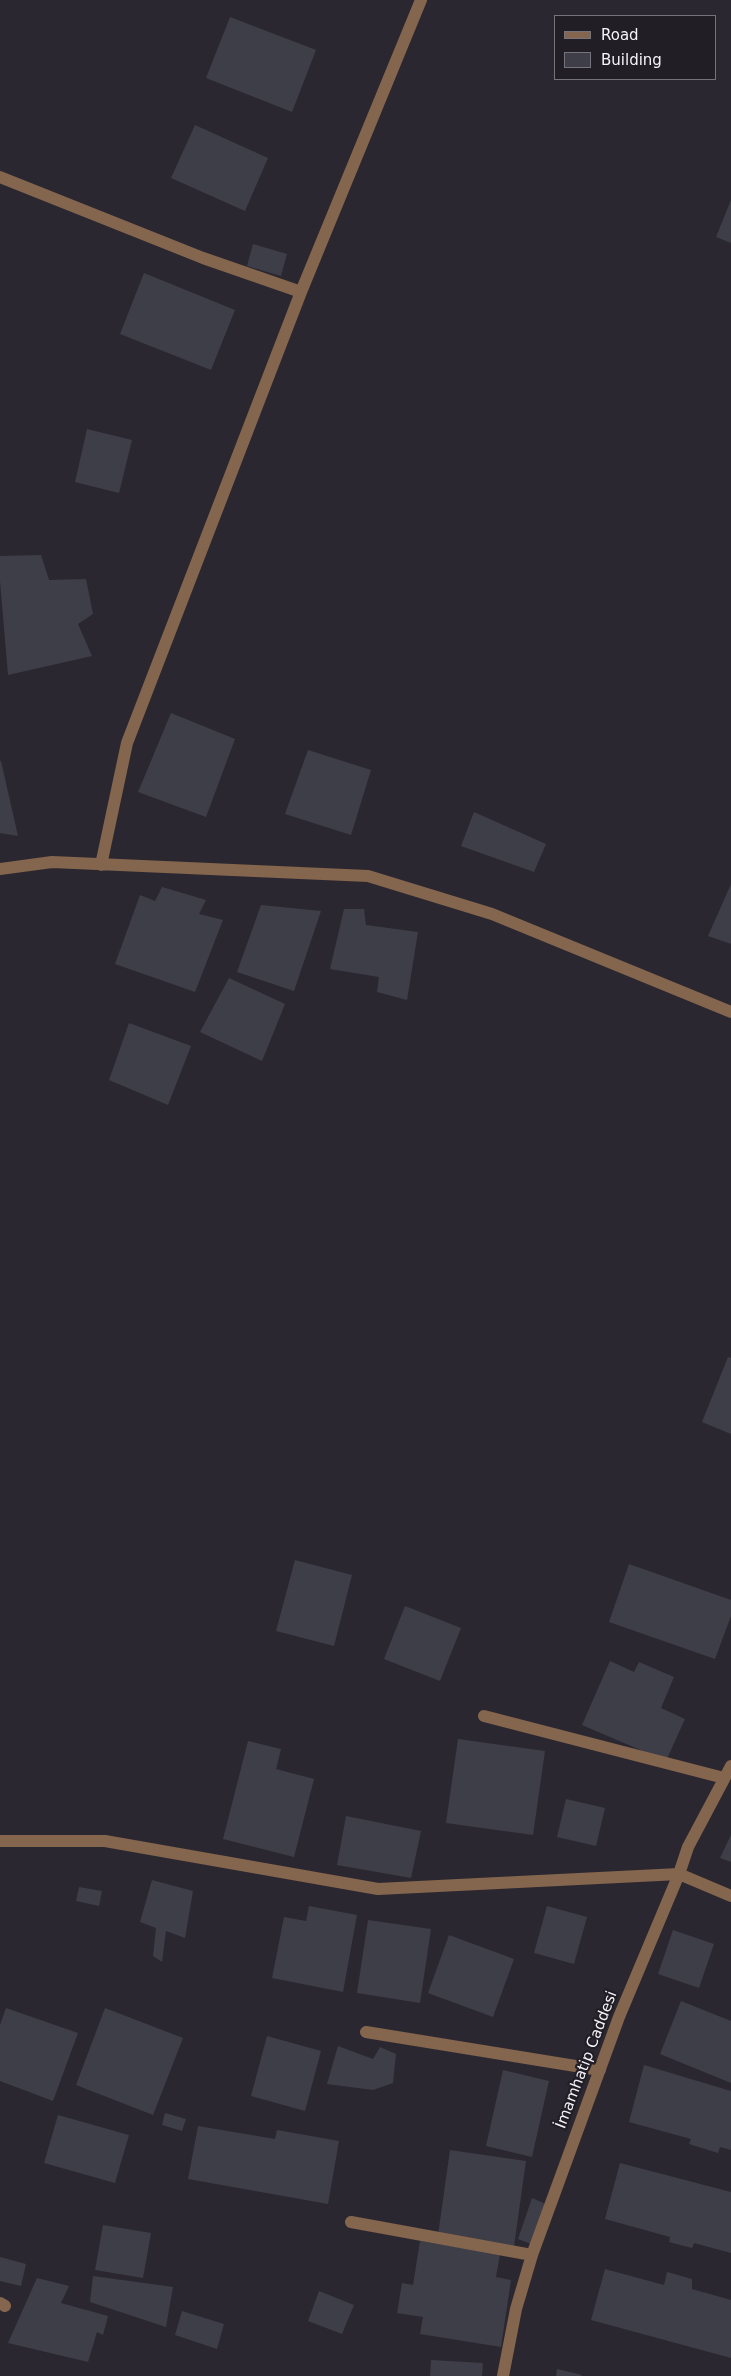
<!DOCTYPE html>
<html>
<head>
<meta charset="utf-8">
<style>
  body { margin:0 }
  #map { position:relative; width:731px; height:2376px; overflow:hidden; background:#2b2730; font-family:"DejaVu Sans",sans-serif }
  canvas { display:block }
  .legend { position:absolute; left:554px; top:15px; width:162px; height:65px; box-sizing:border-box; background:#211e26; border:1px solid #76737a; margin:0; padding:6px 9px; list-style:none; font-size:15px; color:#f5f2f9 }
  .legend li { display:flex; align-items:center; gap:10px; height:25px }
  .legend b { width:25px; border:1px solid #76737a }
</style>
</head>
<body>
<div id="map">
<canvas width="731" height="2376"></canvas>
<ul class="legend">
<li><b style="height:6px;background:#84654d"></b>Road</li>
<li><b style="height:14px;background:#3e3e48"></b>Building</li>
</ul>
</div>
<script>
const ctx = document.querySelector('canvas').getContext('2d');
ctx.lineJoin = 'round';
function fill(path, color) { ctx.fillStyle = color; ctx.fill(path, 'evenodd'); }
const poly = rows => new Path2D(rows.map(r => 'M' + r).join(''));
function strokePath(path, color, width, dash) { ctx.strokeStyle = color; ctx.lineWidth = width; ctx.lineCap = dash ? 'butt' : 'round'; ctx.setLineDash(dash || []); ctx.stroke(path); }
function label(font, color, halo, rows, align = 'center') {
  ctx.font = font + ' "DejaVu Sans",sans-serif'; ctx.lineWidth = 4.5; ctx.setLineDash([]); ctx.textBaseline = 'middle'; ctx.strokeStyle = halo; ctx.fillStyle = color; for (const [text, x, y, turn = 0] of rows) {
    ctx.save(); ctx.translate(x, y); ctx.rotate((+turn || 0) * Math.PI / 180); ctx.textAlign = isNaN(turn) ? turn : align; if (halo) ctx.strokeText(text, 0, 0); ctx.fillText(text, 0, 0); ctx.restore();
  }
}
fill(poly([
  [230,17,316,50,292,112,206,78],
  [195,125,268,158,245,211,171,178],
  [731,200,731,243,716,237],
  [253,244,287,254,281,276,247,266],
  [144,273,235,310,211,370,120,334],
  [87,429,132,440,119,493,75,482],
  [41,555,49,580,86,579,93,614,78,624,92,656,8,675,0,581,0,556],
  [171,713,235,739,206,817,138,792],
  [308,750,371,770,351,835,285,814],
  [0,761,1,761,18,836,0,833],
  [474,812,546,844,534,872,461,846],
  [731,884,731,944,708,936],
  [162,887,206,900,199,914,223,920,195,992,115,964,140,895,155,901],
  [261,905,321,911,294,991,237,972],
  [344,909,364,909,366,925,418,932,407,1000,377,992,379,977,330,969],
  [229,978,285,1004,262,1061,200,1032],
  [129,1023,191,1046,168,1105,109,1080],
  [728,1357,731,1358,731,1434,702,1422],
  [295,1560,352,1575,334,1646,276,1631],
  [629,1564,731,1600,731,1616,715,1659,609,1622],
  [405,1606,461,1628,440,1681,384,1659],
  [610,1661,634,1672,639,1662,674,1677,661,1708,685,1719,666,1761,582,1725],
  [458,1739,545,1751,533,1835,446,1823],
  [248,1741,281,1749,276,1769,314,1779,294,1857,223,1839],
  [566,1799,605,1808,596,1846,557,1837],
  [346,1816,421,1831,411,1878,337,1865],
  [731,1835,731,1862,720,1858],
  [152,1880,193,1891,185,1938,166,1931,162,1962,153,1956,156,1928,140,1922],
  [79,1887,102,1891,99,1906,76,1901],
  [309,1906,357,1915,343,1992,272,1978,284,1917,306,1921],
  [547,1906,587,1917,574,1964,534,1953],
  [368,1920,431,1929,420,2003,357,1993],
  [673,1930,714,1944,699,1988,658,1974],
  [449,1935,514,1959,493,2017,428,1993],
  [681,2001,731,2021,731,2083,660,2054],
  [6,2008,78,2033,53,2101,0,2081,0,2025],
  [105,2008,183,2038,153,2115,76,2085],
  [267,2036,321,2051,305,2111,251,2096],
  [338,2046,373,2059,380,2047,396,2054,393,2083,373,2090,327,2084],
  [644,2065,731,2091,731,2150,720,2147,718,2153,689,2144,691,2139,629,2122],
  [503,2070,549,2081,532,2157,486,2146],
  [165,2113,186,2119,182,2131,162,2125],
  [58,2115,129,2135,115,2183,44,2163],
  [198,2126,275,2139,277,2130,339,2141,328,2204,188,2179],
  [450,2150,526,2161,514,2246,438,2235],
  [620,2163,731,2192,731,2253,694,2243,692,2248,669,2242,670,2237,605,2219],
  [532,2198,548,2205,531,2244,518,2239],
  [103,2225,151,2233,143,2278,95,2270],
  [420,2241,500,2254,496,2277,511,2280,501,2347,420,2334,423,2317,397,2313,402,2283,413,2285],
  [0,2257,26,2264,21,2286,0,2281],
  [605,2269,664,2285,667,2272,692,2279,692,2289,731,2300,731,2358,591,2320],
  [93,2276,173,2287,166,2327,90,2302],
  [37,2278,69,2286,61,2303,108,2316,103,2335,97,2332,88,2362,8,2343],
  [319,2291,354,2305,342,2334,308,2321],
  [182,2311,224,2324,217,2349,175,2335],
  [431,2360,483,2363,482,2376,430,2376],
  [557,2369,582,2375,581,2376,556,2376]
]), '#3e3e48');
strokePath(poly([
  [0,177,203,258,301,292],
  [101,865,127,743,301,292,421,0],
  [0,869,52,862,368,876,492,914,731,1012],
  [484,1716,724,1778],
  [0,1841,105,1841,378,1889,679,1874,731,1896],
  [366,2032,600,2070],
  [351,2222,532,2255],
  [0,2303,5,2306],
  [503,2376,516,2309,532,2255,619,2017,679,1874,688,1847,731,1766]
]), '#84654d', 12);
label('15px', '#f5f2f9', '#211e26', [
  ["İmamhatip Caddesi",587,2060,-69]
]);
</script>
</body>
</html>
